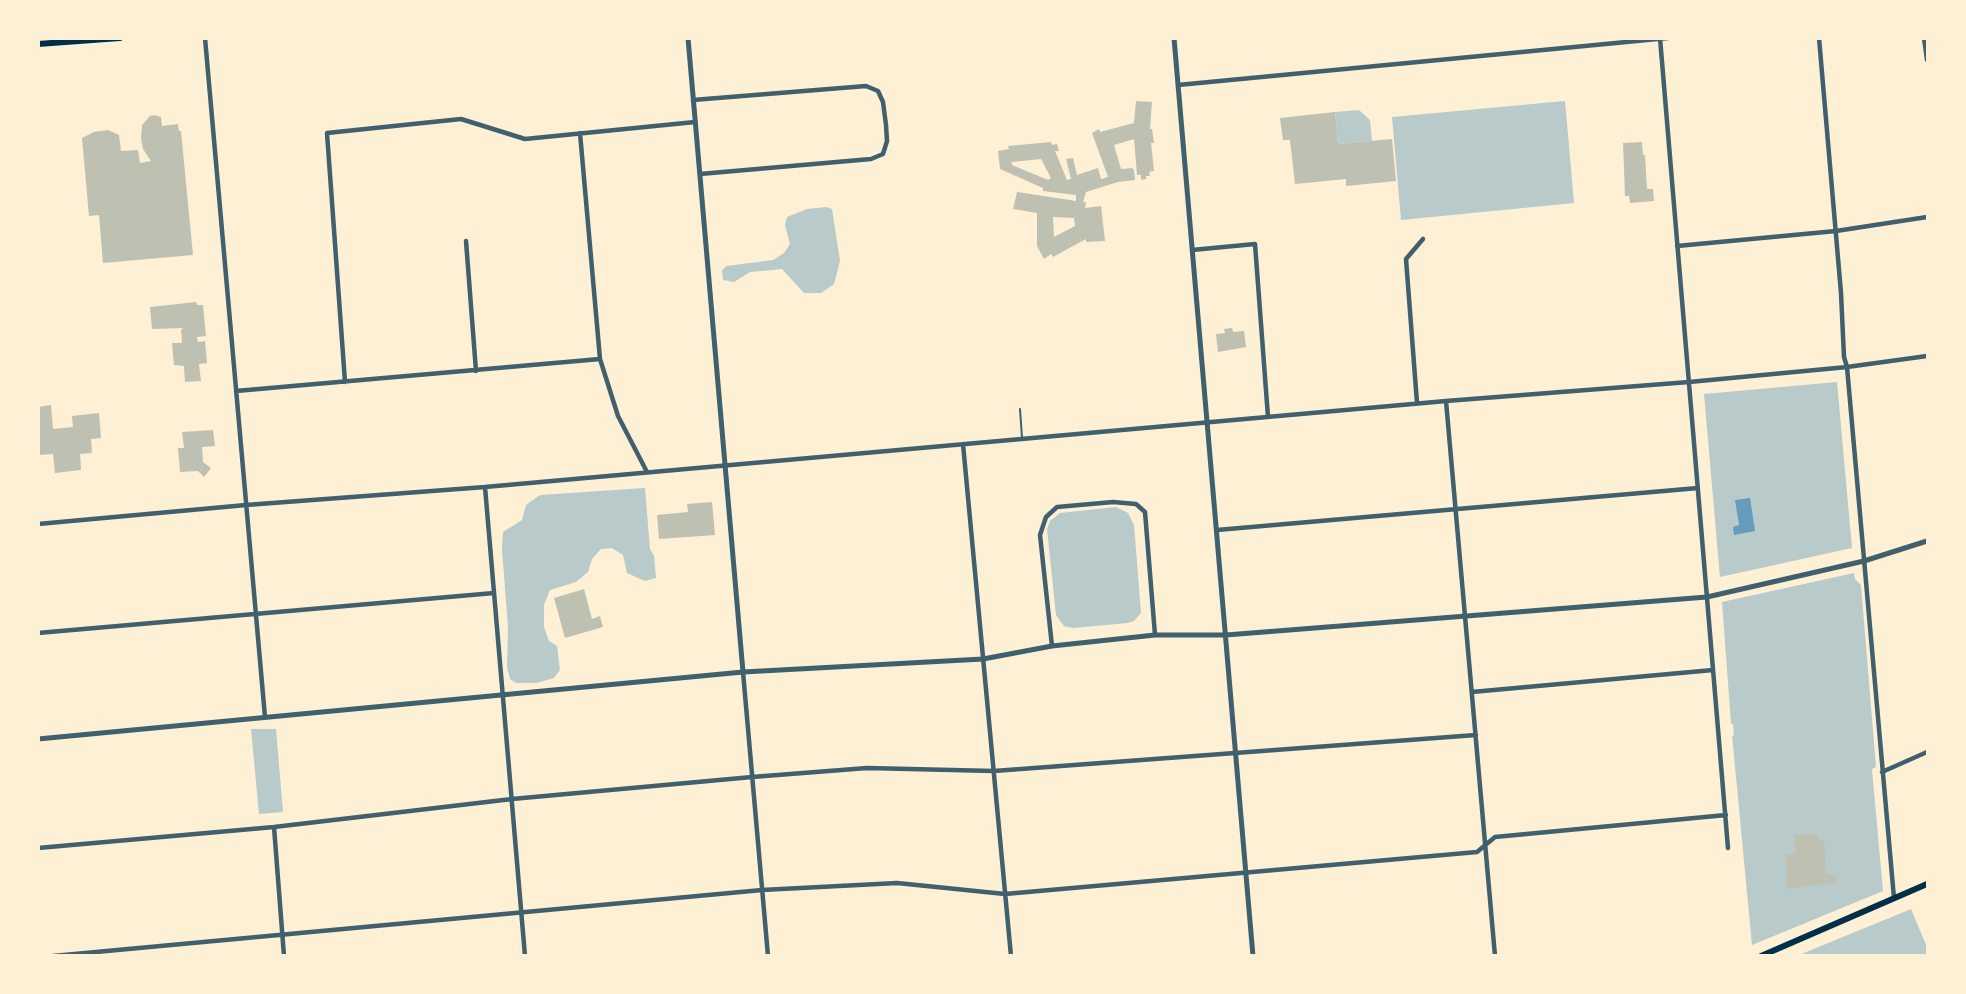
<!DOCTYPE html>
<html>
<head>
<meta charset="utf-8">
<style>
  body { margin:0 }
  #map { position:relative; width:1966px; height:994px; overflow:hidden; background:#fdf0d5; font-family:"Roboto Condensed",sans-serif }
  canvas { display:block }
  .frame { position:absolute; inset:0; border:40px solid #fdf0d5; pointer-events:none }
</style>
</head>
<body>
<div id="map">
<canvas width="1966" height="994"></canvas>
<div class="frame"></div>
</div>
<script>
const ctx = document.querySelector('canvas').getContext('2d');
ctx.lineJoin = 'round';
function fill(path, color) { ctx.fillStyle = color; ctx.fill(path, 'evenodd'); }
const poly = rows => new Path2D(rows.map(r => 'M' + r).join(''));
function strokePath(path, color, width, dash) { ctx.strokeStyle = color; ctx.lineWidth = width; ctx.lineCap = dash ? 'butt' : 'round'; ctx.setLineDash(dash || []); ctx.stroke(path); }
fill(poly([
  [1565,101,1574,203,1401,220,1392,117],
  [1359,110,1370,120,1372,141,1338,144,1335,112],
  [826,207,832,209,840,261,834,284,821,293,804,293,782,269,750,272,734,282,723,280,722,270,727,266,773,260,784,253,790,244,785,225,787,217,807,209],
  [1837,382,1852,548,1720,577,1704,394],
  [645,488,650,549,654,556,656,578,645,581,627,573,623,555,612,548,601,549,592,559,588,572,576,582,550,590,544,605,544,627,549,641,557,646,560,670,554,678,536,683,516,683,510,679,507,667,508,627,502,549,503,532,522,520,526,505,540,495],
  [1116,507,1128,513,1134,525,1141,613,1134,621,1128,623,1073,628,1064,626,1056,615,1047,529,1050,521,1060,513],
  [1854,573,1855,579,1861,585,1876,767,1872,769,1883,891,1752,945,1732,735,1734,736,1733,725,1731,723,1722,602],
  [251,729,276,729,283,812,259,814],
  [1911,909,1927,947,1927,955,1799,955]
]), '#b9caca');
fill(poly([
  [1750,498,1755,531,1734,535,1733,527,1739,525,1735,500]
]), '#669bbc');
fill(poly([
  [1136,101,1152,102,1150,129,1152,129,1154,143,1151,143,1154,171,1149,172,1150,176,1146,176,1146,179,1141,180,1141,175,1137,175,1134,139,1114,145,1121,169,1132,168,1134,170,1135,180,1118,182,1086,192,1083,202,1086,202,1085,208,1101,206,1105,241,1086,242,1086,239,1053,257,1051,254,1044,259,1037,246,1037,213,1013,209,1017,192,1076,201,1076,195,1043,191,1043,188,1000,169,998,151,1009,149,1008,146,1051,142,1052,145,1057,144,1059,151,1055,151,1067,180,1071,179,1066,159,1073,158,1077,175,1098,168,1101,179,1108,177,1092,133,1099,129,1100,132,1134,123],
  [1041,159,1051,178,1048,180,1012,165,1012,162],
  [1053,217,1074,218,1075,226,1054,237],
  [1335,112,1338,144,1392,139,1396,181,1346,186,1346,179,1295,184,1290,140,1283,140,1280,118],
  [154,115,161,117,162,126,178,124,179,131,181,131,193,255,103,263,99,215,89,216,82,138,94,132,108,130,119,135,121,151,138,150,140,163,151,161,143,149,141,139,142,125,150,116],
  [1642,142,1643,155,1645,155,1647,189,1653,189,1654,201,1630,203,1629,196,1625,196,1623,143],
  [196,302,197,305,203,305,206,336,197,337,198,342,205,341,207,363,199,364,201,381,185,382,184,366,174,365,172,343,182,343,181,330,183,328,152,329,150,307],
  [1232,328,1233,332,1244,331,1246,347,1218,352,1216,334,1225,333,1224,329],
  [51,405,53,429,73,427,72,416,99,413,101,438,91,439,92,453,80,454,81,470,55,473,53,454,38,455,38,407],
  [213,430,215,446,202,447,203,462,211,468,204,477,198,471,180,472,178,448,184,448,182,432],
  [712,502,715,535,659,539,657,515,688,512,687,504],
  [584,589,592,619,600,616,603,627,565,638,554,598],
  [1816,834,1820,841,1824,841,1826,874,1836,875,1836,882,1787,889,1786,855,1796,854,1794,835]
]), '#bec0b2');
strokePath(poly([
  [1020,409,1022,438]
]), '#3f606c', 2);
strokePath(poly([
  [205,38,265,717],
  [1660,38,1728,848],
  [1819,38,1841,293,1844,357,1847,367,1894,898],
  [1924,38,1927,60],
  [1178,85,1668,38],
  [693,100,866,86,878,91,883,102,886,125,887,141,883,154,871,159,700,174],
  [580,133,600,359,618,416,647,472],
  [466,241,476,371],
  [1677,246,1836,231,1927,217],
  [1192,250,1255,244,1268,417],
  [345,382,327,133,461,119,525,139,695,122],
  [236,391,600,359],
  [1446,401,1495,956],
  [1417,403,1406,259,1423,239],
  [963,444,1011,956],
  [485,487,525,956],
  [38,524,246,505,485,487,1446,401,1689,382,1847,367,1927,356],
  [1217,530,1698,488],
  [38,633,494,593],
  [1052,646,1040,535,1046,517,1057,507,1113,502,1136,504,1145,512,1155,635],
  [743,672,768,956],
  [1472,692,1713,670],
  [1882,772,1927,752],
  [274,827,284,956],
  [38,848,274,827,512,799,752,777,867,768,994,771,1476,735],
  [53,956,762,890,897,883,1005,894,1477,852,1495,837,1726,815]
]), '#3f606c', 4.5);
strokePath(poly([
  [688,38,743,672],
  [1174,38,1253,956],
  [38,739,743,672,983,659,1052,646,1155,635,1226,635,1707,597,1864,561,1927,541]
]), '#3f606c', 5);
strokePath(poly([
  [38,44,120,38]
]), '#003049', 6);
strokePath(poly([
  [1761,956,1927,884]
]), '#003049', 6);
</script>
</body>
</html>
